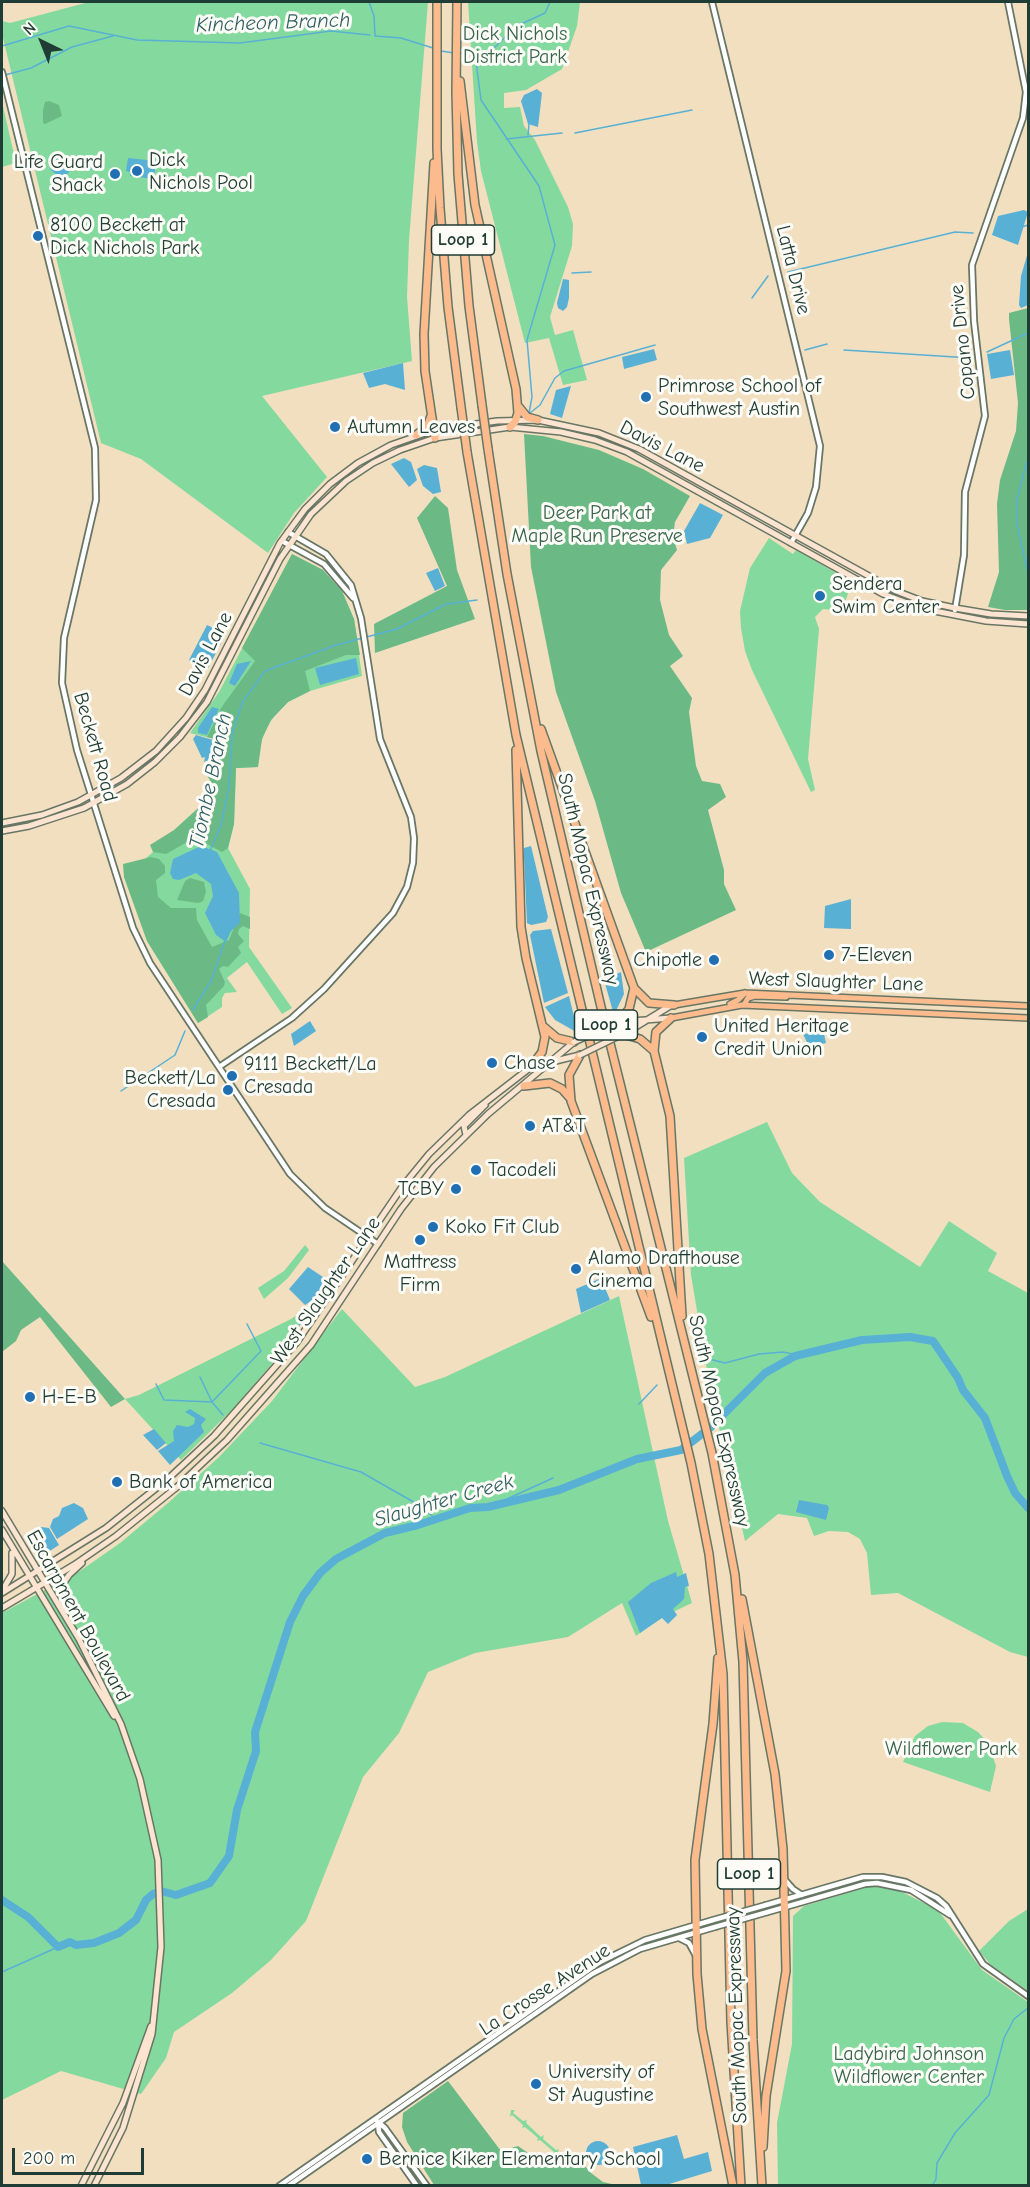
<!DOCTYPE html>
<html>
<head>
<meta charset="utf-8">
<style>
  body { margin:0 }
  #map { position:relative; width:1030px; height:2187px; overflow:hidden; background:#f1dfc0; font-family:"Comic Neue",sans-serif }
  canvas { display:block }
  .frame { position:absolute; inset:0; border:3px solid #1f3d34; pointer-events:none }
  .north { position:absolute; left:12px; top:12px; width:60px; height:60px; -webkit-text-stroke:4px #fdfcf7; paint-order:stroke; rotate:317deg; font-size:16px; font-weight:700; line-height:24px; text-align:center; color:#1f3d34 }
  .north::after { content:''; display:block; margin:auto; width:21px; height:27px; background:#1f3d34; clip-path:polygon(50% 0,100% 100%,50% 72%,0 100%) }
  .scale { position:absolute; left:12px; top:2148px; width:132px; height:27px; box-sizing:border-box; border:3px solid #1f3d34; border-top:0; padding-left:8px; font-size:18px; line-height:21px; white-space:nowrap; color:#1f3d34; -webkit-text-stroke:4px #fdfcf7; paint-order:stroke }
</style>
</head>
<body>
<div id="map">
<canvas width="1030" height="2187"></canvas>
<div class="frame"></div>
<div class="north">N</div>
<div class="scale">200 m</div>
</div>
<script>
const ctx = document.querySelector('canvas').getContext('2d');
ctx.lineJoin = 'round';
function fill(path, color) { ctx.fillStyle = color; ctx.fill(path, 'evenodd'); }
const poly = rows => new Path2D(rows.map(r => 'M' + r).join(''));
function strokePath(path, color, width, dash) { ctx.strokeStyle = color; ctx.lineWidth = width; ctx.lineCap = dash ? 'butt' : 'round'; ctx.setLineDash(dash || []); ctx.stroke(path); }
function label(font, color, halo, rows, align = 'center') {
  ctx.font = font + ' "Comic Neue",sans-serif'; ctx.lineWidth = 6; ctx.setLineDash([]); ctx.textBaseline = 'middle'; ctx.strokeStyle = halo; ctx.fillStyle = color; for (const [text, x, y, turn = 0] of rows) {
    ctx.save(); ctx.translate(x, y); ctx.rotate((+turn || 0) * Math.PI / 180); ctx.textAlign = isNaN(turn) ? turn : align; if (halo) ctx.strokeText(text, 0, 0); ctx.fillText(text, 0, 0); ctx.restore();
  }
}
fill(poly([
  [89,2,428,2,409,240,407,297,412,361,262,396,327,477,294,513,268,553,141,459,101,443,2,34,2,21,10,23],
  [468,2,580,2,577,26,562,69,526,90,504,93,504,108,520,107,524,126,535,140,568,207,573,224,572,246,550,317,555,335,573,330,587,380,563,385,549,338,525,343,481,171,477,142],
  [2,102,16,163,2,167],
  [769,538,793,554,796,550,852,582,842,611,823,609,815,617,819,629,808,759,815,790,811,792,752,670,745,651,741,628,740,611,750,568],
  [292,554,323,570,342,591,354,619,362,676,310,691,288,702,275,715,265,730,259,750,258,767,236,768,234,824,228,848,250,889,249,947,292,1008,282,1014,247,962,227,978,237,992,225,993,222,998,222,1007,198,1023,147,941,124,877,153,852,202,819,214,789,214,739,190,733,219,692],
  [767,1122,792,1173,820,1202,920,1267,949,1221,997,1253,988,1271,1028,1293,1028,1657,1010,1652,898,1593,871,1595,867,1553,860,1539,848,1532,829,1531,814,1536,807,1518,778,1514,745,1541,710,1388,691,1275,684,1158],
  [305,1245,309,1250,288,1278,264,1299,258,1288,284,1271],
  [619,1296,668,1521,692,1603,662,1617,636,1636,622,1603,568,1637,475,1653,428,1672,399,1733,363,1777,306,1921,271,1960,232,1993,174,2032,166,2058,141,2094,61,2071,2,2100,2,1613,80,1571,120,1543,168,1503,219,1457,272,1401,342,1309,415,1387,445,1377],
  [314,1304,287,1339,277,1358,232,1410,181,1460,125,1399,139,1395,291,1319],
  [942,1722,963,1723,978,1732,988,1743,996,1766,990,1792,903,1762,915,1736,928,1726],
  [871,1886,898,1890,938,1910,982,1970,1028,2002,1028,2185,778,2186,777,2123,792,2044,793,1916,804,1906],
  [1028,1909,1028,1991,990,1964,979,1951,1009,1921],
  [511,2110,515,2110,513,2113,523,2121,527,2120,526,2123,541,2137,544,2135,543,2139,556,2150,559,2149,557,2155,552,2155,554,2152,540,2140,537,2141,538,2138,525,2127,522,2128,523,2125,512,2115,510,2117]
]), '#84da9e');
fill(poly([
  [49,101,59,105,62,116,45,124,43,123,43,110,45,102],
  [1028,308,1028,610,1005,610,988,607,999,572,997,504,1000,480,1016,431,1018,403,1009,319,1009,313],
  [524,434,543,436,599,450,643,469,690,496,675,522,673,537,677,550,661,570,660,600,669,635,683,656,670,666,692,698,689,712,696,766,702,781,720,784,726,797,708,810,724,870,724,884,736,910,646,952,621,893,595,801,556,692,531,567],
  [435,496,448,508,457,570,475,619,375,653,374,624,447,586,417,518],
  [292,554,323,570,342,591,354,619,360,655,346,655,305,671,310,691,288,702,271,720,262,739,258,767,236,768,234,824,228,848,222,852,207,844,189,841,166,854,153,852,150,845,174,830,207,800,211,782,205,772,205,763,214,759,214,739,207,737,221,708,255,661,242,648],
  [151,857,159,859,165,866,165,873,156,880,158,897,171,908,196,908,197,920,212,947,229,940,240,913,250,917,250,929,243,926,239,929,238,934,244,941,238,947,241,953,228,967,223,966,219,969,225,982,224,986,206,1005,208,1017,198,1023,147,941,124,877,123,864],
  [190,878,204,882,206,892,203,901,198,903,177,900,185,881],
  [2,1261,125,1399,111,1407,40,1317,21,1330,16,1341,2,1352],
  [448,2081,501,2151,518,2146,550,2168,558,2166,574,2153,591,2173,603,2182,616,2185,434,2185,407,2142,402,2127,403,2113]
]), '#6bba85');
fill(poly([
  [537,89,542,93,538,127,528,124,521,101,524,95],
  [128,158,156,161,154,179,130,176,130,172,126,171],
  [55,159,94,160,97,163,91,170,74,166,62,180,50,169],
  [1024,210,1028,212,1018,245,992,235,998,216],
  [1028,252,1028,305,1021,308,1019,305,1021,276],
  [563,279,569,280,569,298,567,307,563,311,558,308,557,303],
  [654,349,657,360,624,369,622,357],
  [1010,350,1014,375,991,379,987,354],
  [403,363,405,390,385,384,369,388,363,373],
  [571,386,562,418,550,414,556,390],
  [404,458,411,462,417,480,409,487,391,464],
  [424,465,437,468,441,492,433,494,423,486,417,469],
  [700,503,723,515,710,538,687,544,684,531],
  [438,568,445,586,435,591,426,573],
  [207,625,226,634,207,670,189,660],
  [356,658,359,674,320,685,315,668],
  [251,661,235,686,229,683,237,664],
  [212,707,219,709,207,735,198,733,198,728],
  [196,735,213,740,213,758,204,762,205,757,202,758,193,739],
  [201,846,217,852,239,893,240,923,231,931,226,942,216,935,205,913,213,896,211,884,196,873,179,880,173,879,170,873,173,859],
  [531,846,548,917,546,922,531,925,527,923,524,857,524,848],
  [851,899,851,929,824,928,825,906],
  [551,929,568,993,544,1003,530,935,533,931],
  [621,972,624,994,614,1015,604,980],
  [569,996,578,1033,555,1020,545,1007],
  [310,1021,316,1031,294,1046,291,1034],
  [818,1032,819,1035,824,1034,826,1043,809,1047,803,1034],
  [308,1267,329,1281,319,1296,305,1305,289,1289],
  [601,1278,610,1300,581,1313,576,1289],
  [190,1409,206,1419,201,1425,204,1432,170,1465,158,1451,174,1441,173,1431,177,1425,188,1427,194,1424,195,1418,185,1412],
  [154,1429,166,1443,157,1450,143,1435],
  [799,1500,827,1505,829,1508,826,1520,796,1512],
  [74,1503,83,1508,88,1519,57,1539,50,1527,53,1519,59,1516,62,1508],
  [41,1527,49,1528,59,1545,42,1556,30,1538],
  [676,1572,677,1577,686,1573,689,1586,685,1587,684,1599,673,1609,677,1615,668,1624,662,1618,640,1633,628,1602,651,1583],
  [677,2135,684,2159,708,2152,712,2171,666,2185,641,2185,633,2147],
  '586 2153a12 12 0 1 1 24 0a12 12 0 1 1-24 0Z'
]), '#58b1d5');
strokePath(poly([
  [369,2,374,16,375,36,401,38,433,48],
  [2,46,69,26,137,40,240,43,331,31,370,35],
  [441,51,454,53],
  [459,53,480,54,493,49,517,26,545,13,550,2],
  [475,54,481,100,539,186,555,245,527,340,532,397,529,413],
  [5,75,31,68,72,47,113,36],
  [575,133,692,110],
  [528,135,529,124],
  [506,139,562,133],
  [1022,227,1028,225],
  [788,272,955,232,973,233],
  [572,273,591,272],
  [752,298,768,276],
  [805,350,827,344],
  [844,350,971,358],
  [987,352,1028,333],
  [530,413,540,405,555,378,564,371,655,345],
  [1028,574,1017,524,1017,498,1028,458],
  [210,851,221,825,229,787,232,734,242,703,265,671,336,645,397,629,446,604,477,600],
  [193,1010,212,979,225,940],
  [121,1091,175,1055,185,1031],
  [290,1338,328,1284],
  [705,1358,725,1363,759,1354,783,1352,798,1355],
  [200,1377,212,1402,223,1415],
  [156,1384,164,1400,212,1402,261,1351,247,1324],
  [639,1404,657,1385],
  [260,1443,361,1472,417,1504,435,1518],
  [506,1503,507,1499,553,1478],
  [2,1972,58,1947],
  [932,2186,936,2179,937,2163,955,2133,989,2095,1004,2038,1014,2019,1028,2008]
]), '#58b1d5', 1.5);
strokePath(poly([
  [2,1900,28,1917,58,1947,70,1942,76,1945,94,1943,119,1933,136,1920,146,1900,153,1894,161,1891,176,1895,210,1883,229,1856,237,1810,256,1751,255,1732,290,1622,303,1596,320,1573,336,1559,385,1533,418,1525,470,1508,488,1507,559,1490,637,1459,681,1450,711,1427,765,1373,795,1356,862,1340,910,1337,933,1341,958,1378,963,1390,985,1418,1007,1476,1015,1493,1028,1508]
]), '#58b1d5', 8);
const tertiary = poly([
  [712,2,820,446,816,487,808,513,791,543],
  [2,72,95,448,96,500,64,638,62,683,77,750,133,928,150,963,290,1174,325,1208,378,1244],
  [282,541,324,564,353,598],
  [955,610,964,555,965,492,985,416,974,321,972,265,1023,118,1026,92,1008,2],
  [219,1067,292,1018,324,989,393,913,407,887,413,863,414,838,411,817,380,739,361,618,351,585,326,554,288,532],
  [784,1879,793,1889,802,1895],
  [766,1905,863,1877,882,1877,906,1882,937,1898,946,1906,983,1964,1028,1996],
  [768,1912,865,1884,877,1883,911,1890,950,1915],
  [679,1938,689,1943,695,1954],
  [377,2121,385,2128,427,2186],
  [378,2123,379,2132,417,2186],
  [279,2186,600,1962,645,1940,713,1920],
  [288,2186,592,1974,640,1949,715,1927]
]);
const secondary = poly([
  [2,823,42,815,78,802,121,778,156,751,186,718,205,690,280,543,305,509,330,484,358,463,391,445,434,430,497,421,538,420,599,433,639,449,896,591,922,601,955,608,991,614,1028,616],
  [2,831,29,826,84,808,127,784,155,762,180,737,207,702,280,559,311,514,346,481,373,463,400,450,435,438,510,427,561,432,595,440,627,452,883,594,924,609,986,621,1028,624],
  [619,1022,671,1018],
  [624,1034,670,1006],
  [466,1135,464,1126,485,1105],
  [2,1511,79,1639,121,1724,140,1779,158,1860,161,1947,152,2034,123,2128,94,2186],
  [2,1530,114,1716],
  [2,1591,12,1574,12,1553],
  [2,1593,106,1528,169,1478,214,1436,297,1342,402,1187,429,1154,469,1115,531,1067,580,1055],
  [2,1608,74,1565,116,1536,177,1487,227,1440,311,1345,401,1209,434,1167,488,1114,574,1042],
  [64,1612,61,1596,63,1584,69,1575,82,1563],
  [81,2186,123,2103,151,2026]
]);
const primary = poly([
  [730,1004,738,1000,745,993],
  [674,1005,745,993,1028,1006],
  [744,1005,748,998,755,996,786,997],
  [671,1018,742,1005,1028,1018]
]);
const motorway = poly([
  [437,2,437,149,440,208,448,307,461,407],
  [457,2,456,92,458,174,469,306,482,405],
  [460,81,475,205,516,389,518,413,515,422,510,427],
  [434,163,424,334,425,371,435,438],
  [519,407,527,417,538,420],
  [416,435,427,427,431,416],
  [488,449,507,574,541,751,601,1007,712,1453,735,1575,743,1662,753,2040,762,2186],
  [467,452,516,735,691,1463,709,1554,723,1674,731,2022,741,2186],
  [541,729,634,988,649,1003,674,1005],
  [516,750,521,927,526,958,545,1037,542,1052,531,1067],
  [671,1018,656,1032,654,1051,670,1116,682,1316],
  [619,1022,629,1009,634,988],
  [544,1027,557,1038,574,1042],
  [623,1034,640,1039,654,1051],
  [580,1055,569,1075,571,1101,651,1317],
  [524,1086,550,1083,562,1089,569,1097],
  [742,1599,775,1774,783,1849,786,1971,766,2096,763,2147],
  [718,1658,713,1724,695,1860,697,1974,702,2029,733,2186]
]);
strokePath(tertiary, '#687665', 8);
strokePath(secondary, '#687665', 8);
strokePath(primary, '#687665', 8);
strokePath(motorway, '#687665', 10);
strokePath(tertiary, '#fff', 4.5);
strokePath(secondary, '#fde4d1', 5);
strokePath(primary, '#fbbb8c', 5);
strokePath(motorway, '#fbbb8c', 7);
const tertiaryBridge = poly([
  [713,1920,766,1905],
  [715,1927,768,1912]
]);
const secondaryBridge = poly([
  [574,1042,619,1022],
  [580,1055,623,1034]
]);
const motorwayBridge = poly([
  [482,405,488,449],
  [461,407,467,452]
]);
strokePath(tertiaryBridge, '#687665', 8, []);
strokePath(secondaryBridge, '#687665', 8, []);
strokePath(motorwayBridge, '#687665', 10, []);
strokePath(tertiaryBridge, '#fff', 4.5);
strokePath(secondaryBridge, '#fde4d1', 5);
strokePath(motorwayBridge, '#fbbb8c', 7);
for (const [x, y, r, color] of [
  [137,171,6,"#1f6fb2"],
  [115,174,6,"#1f6fb2"],
  [38,236,6,"#1f6fb2"],
  [646,397,6,"#1f6fb2"],
  [335,427,6,"#1f6fb2"],
  [820,596,6,"#1f6fb2"],
  [829,955,6,"#1f6fb2"],
  [714,960,6,"#1f6fb2"],
  [702,1037,6,"#1f6fb2"],
  [492,1063,6,"#1f6fb2"],
  [232,1076,6,"#1f6fb2"],
  [228,1090,6,"#1f6fb2"],
  [530,1126,6,"#1f6fb2"],
  [476,1170,6,"#1f6fb2"],
  [456,1189,6,"#1f6fb2"],
  [433,1227,6,"#1f6fb2"],
  [420,1240,6,"#1f6fb2"],
  [576,1269,6,"#1f6fb2"],
  [30,1397,6,"#1f6fb2"],
  [117,1482,6,"#1f6fb2"],
  [536,2084,6,"#1f6fb2"],
  [367,2159,6,"#1f6fb2"]
]) { const dot = new Path2D(); dot.arc(x, y, r, 0, 2 * Math.PI); ctx.fillStyle = color; ctx.fill(dot); strokePath(dot, '#fdfcf7', 2); }
for (const [x, y, w] of [
  [463,240,63],
  [606,1025,63],
  [749,1874,63]
]) { const box = new Path2D(); box.roundRect(x - w / 2, y - 15, w, 30, 4.5); ctx.fillStyle = '#fdfcf7'; ctx.fill(box); strokePath(box, '#1f3d34', 1.5); }
label('bold 18px', '#1f3d34', null, [
  ["Loop 1",463,240],
  ["Loop 1",606,1025],
  ["Loop 1",749,1874]
]);
label('20px', '#38644e', '#fdfcf7', [
  ["Dick Nichols",515,34],
  ["District Park",515,57],
  ["Deer Park at",597,513],
  ["Maple Run Preserve",597,536],
  ["Wildflower Park",951,1749],
  ["Ladybird Johnson",909,2054],
  ["Wildflower Center",909,2077]
]);
label('20px', '#1f3d34', '#fdfcf7', [
  ["Dick",149,160],
  ["Nichols Pool",149,183],
  ["Life Guard",103,162,"right"],
  ["Shack",103,185,"right"],
  ["8100 Beckett at",50,225],
  ["Dick Nichols Park",50,248],
  ["Primrose School of",658,386],
  ["Southwest Austin",658,409],
  ["Autumn Leaves",347,427],
  ["Sendera",832,584],
  ["Swim Center",832,607],
  ["7-Eleven",841,955],
  ["Chipotle",702,960,"right"],
  ["United Heritage",714,1026],
  ["Credit Union",714,1049],
  ["Chase",504,1063],
  ["9111 Beckett/La",244,1064],
  ["Cresada",244,1087],
  ["Beckett/La",216,1078,"right"],
  ["Cresada",216,1101,"right"],
  ["AT&T",542,1126],
  ["Tacodeli",488,1170],
  ["TCBY",444,1189,"right"],
  ["Koko Fit Club",445,1227],
  ["Alamo Drafthouse",588,1258],
  ["Cinema",588,1281],
  ["Mattress",420,1262,"center"],
  ["Firm",420,1285,"center"],
  ["H-E-B",42,1397],
  ["Bank of America",129,1482],
  ["University of",548,2072],
  ["St Augustine",548,2095],
  ["Bernice Kiker Elementary School",379,2159]
], 'left');
label('20px', '#1f3d34', '#fdfcf7', [
  ["Latta Drive",793,270,76],
  ["Copano Drive",963,342,-96],
  ["Davis Lane",662,447,27],
  ["Davis Lane",206,654,-62],
  ["Beckett Road",95,747,74],
  ["South Mopac Expressway",588,879,77],
  ["West Slaughter Lane",836,982,2],
  ["West Slaughter Lane",326,1291,-55],
  ["South Mopac Expressway",719,1421,77],
  ["Escarpment Boulevard",78,1616,61],
  ["La Crosse Avenue",545,1990,-33],
  ["South Mopac Expressway",737,2015,-92]
]);
label('italic 21px', '#306064', '#fdfcf7', [
  ["Kincheon Branch",273,23,-2],
  ["Tiombe Branch",211,781,-78],
  ["Slaughter Creek",444,1501,-16]
]);
</script>
</body>
</html>
